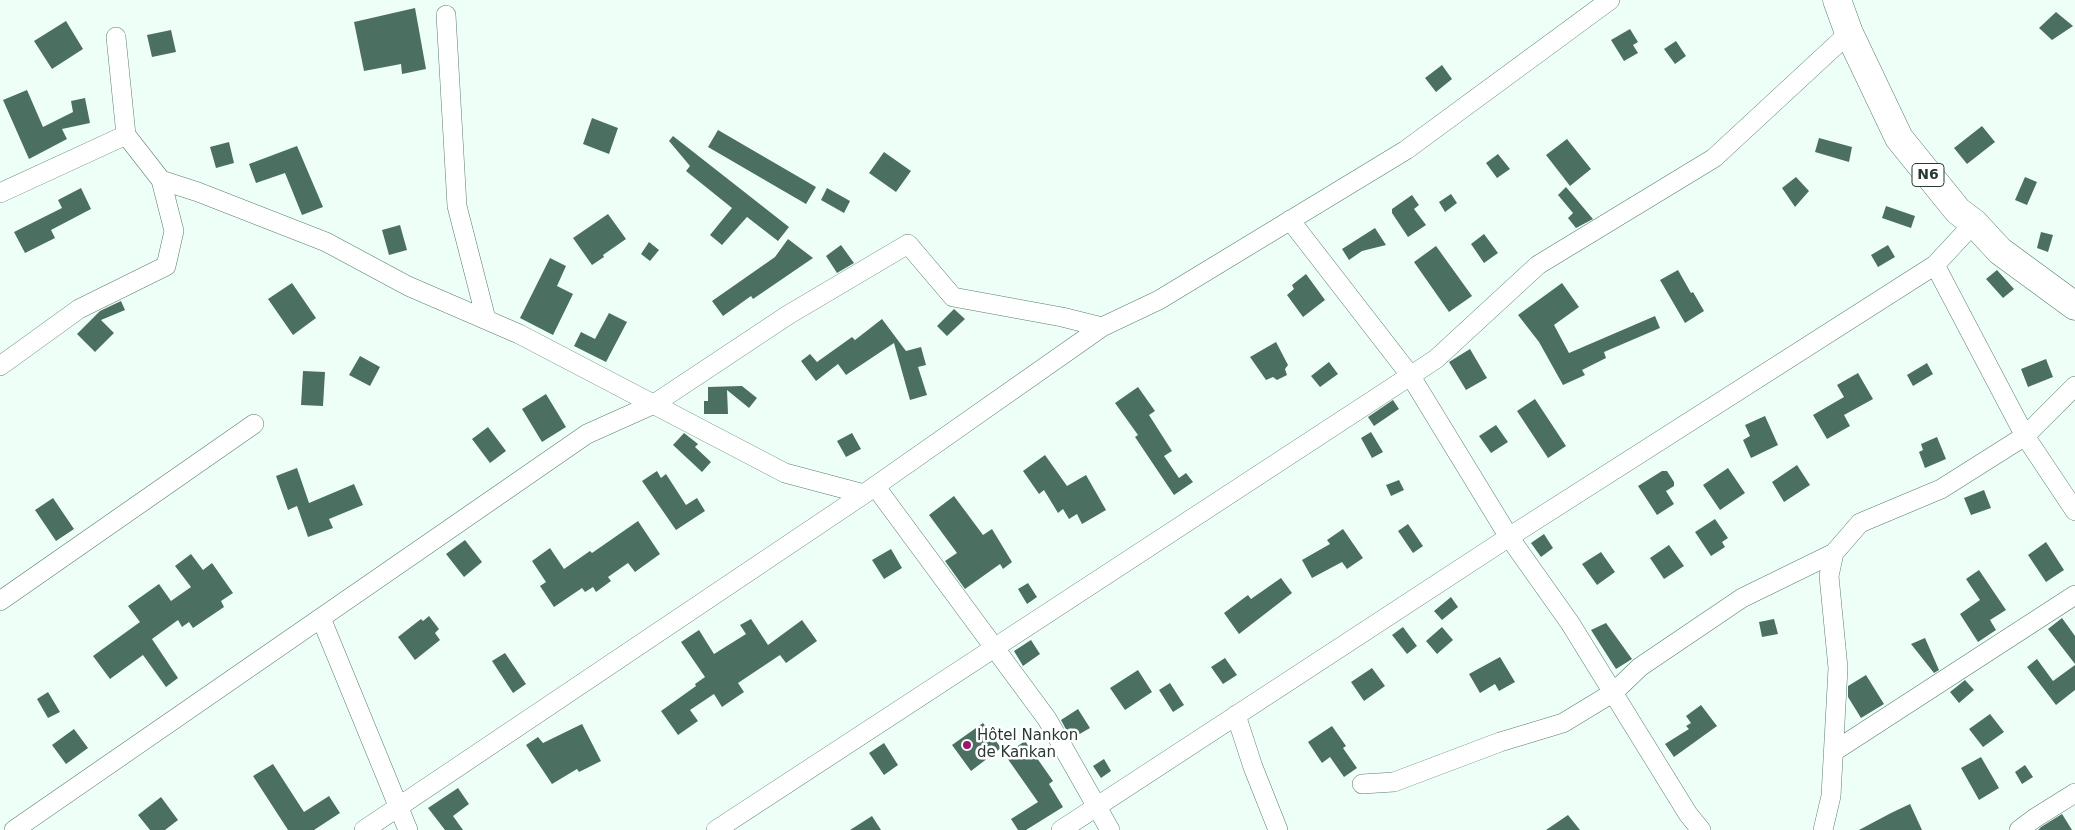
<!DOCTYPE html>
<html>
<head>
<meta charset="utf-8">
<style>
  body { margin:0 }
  canvas { display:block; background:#eefff8 }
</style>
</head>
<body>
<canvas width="2075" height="830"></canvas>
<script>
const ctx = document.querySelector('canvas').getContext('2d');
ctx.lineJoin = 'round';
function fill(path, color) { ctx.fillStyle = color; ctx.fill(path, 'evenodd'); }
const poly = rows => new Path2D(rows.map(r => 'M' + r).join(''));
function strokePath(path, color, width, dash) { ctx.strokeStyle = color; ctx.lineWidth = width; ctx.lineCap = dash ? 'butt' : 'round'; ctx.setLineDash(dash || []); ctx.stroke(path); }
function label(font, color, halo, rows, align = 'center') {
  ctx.font = font + ' "DejaVu Sans",sans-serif'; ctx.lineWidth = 5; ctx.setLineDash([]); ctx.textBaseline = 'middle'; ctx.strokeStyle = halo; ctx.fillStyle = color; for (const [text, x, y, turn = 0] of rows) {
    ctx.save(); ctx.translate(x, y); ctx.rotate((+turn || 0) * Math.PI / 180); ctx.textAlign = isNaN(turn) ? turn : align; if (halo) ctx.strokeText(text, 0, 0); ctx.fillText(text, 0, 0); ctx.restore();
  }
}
fill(poly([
  [415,8,426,69,402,74,401,64,364,71,354,22],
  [2056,12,2073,26,2052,40,2039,28],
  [66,21,83,49,52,69,34,41],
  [1630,29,1638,42,1633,45,1638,53,1624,61,1611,40],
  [171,30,176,52,152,57,147,35],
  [1676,41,1686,56,1675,64,1664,49],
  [1442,65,1452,79,1436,92,1425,78],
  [27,90,43,127,73,112,71,101,85,98,90,123,62,129,67,139,29,159,3,100],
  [592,118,618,128,609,154,583,144],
  [1982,126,1995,142,1967,164,1954,148],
  [718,130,816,187,806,204,708,147],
  [673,136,789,227,778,241,747,217,722,245,710,235,732,208,686,171,690,166,669,141],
  [1819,138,1852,147,1849,162,1815,152],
  [1567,139,1591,169,1570,186,1546,155],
  [229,142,234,163,216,168,210,147],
  [297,146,323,207,302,215,285,173,256,183,249,164],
  [884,152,911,171,896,192,869,173],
  [1498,154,1510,169,1497,178,1486,163],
  [1796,177,1809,191,1795,207,1782,188],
  [2025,177,2037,182,2027,205,2015,200],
  [1566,187,1593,219,1576,228,1568,218,1573,213,1558,195],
  [81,188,91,209,51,230,55,238,25,253,14,232,62,208,58,200],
  [827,188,850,201,844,213,821,200],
  [1451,194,1457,203,1445,212,1439,202],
  [1412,195,1419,205,1414,209,1426,225,1408,237,1392,213,1392,209],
  [1886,206,1915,216,1911,228,1882,218],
  [608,214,626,239,603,255,604,257,592,265,573,238],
  [400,225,407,250,389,255,382,230],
  [1375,228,1386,245,1362,251,1349,260,1342,249],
  [2041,232,2053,235,2048,252,2037,248],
  [1484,234,1498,253,1484,263,1471,244],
  [788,239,813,258,753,299,751,296,723,316,712,301,775,257],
  [649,242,659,250,650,261,641,254],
  [841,245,854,263,837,273,826,256],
  [1888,245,1895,257,1878,267,1871,255],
  [1436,246,1472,296,1449,312,1414,262],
  [550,258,566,266,557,286,573,294,553,335,520,318],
  [1678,270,1691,293,1693,292,1704,311,1685,323,1660,280],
  [1997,270,2014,289,2003,298,1986,279],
  [1306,274,1325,300,1303,317,1287,295,1294,289,1292,285],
  [292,283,316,318,293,335,268,299],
  [1562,283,1579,307,1554,325,1569,353,1655,316,1660,328,1604,352,1606,358,1582,370,1585,375,1563,385,1539,342,1518,315],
  [121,301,125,310,101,320,114,333,95,352,77,334,100,311],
  [954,309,965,319,947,336,937,326],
  [609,313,627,322,606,362,574,346,581,332,595,339],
  [882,319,906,351,921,347,926,365,918,367,927,395,910,400,894,343,846,375,838,364,816,381,801,361,810,354,817,362,852,337,855,340],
  [1276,342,1288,365,1285,369,1287,375,1277,380,1273,377,1266,380,1250,357],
  [1470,349,1487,378,1466,390,1449,362],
  [360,356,380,367,370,386,349,375],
  [2046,359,2053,377,2028,387,2021,369],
  [1329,362,1338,374,1320,387,1311,376],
  [1927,363,1933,374,1913,386,1907,375],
  [303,371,325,372,323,406,301,405],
  [1858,373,1873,399,1844,415,1850,426,1827,439,1813,415,1844,397,1837,385],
  [742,386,757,398,749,408,727,390,728,414,704,414,704,401,708,401,708,387],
  [1138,387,1155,411,1149,415,1172,451,1164,456,1179,478,1186,473,1193,482,1174,495,1135,437,1138,435,1115,403],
  [546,394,566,427,542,442,522,409],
  [1535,399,1566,446,1548,458,1517,411],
  [1393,400,1399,409,1374,426,1368,417],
  [1765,416,1778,445,1751,458,1743,440,1750,436,1745,425],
  [1496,425,1508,442,1491,453,1479,436],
  [488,427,506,451,490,463,472,439],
  [1371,432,1383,452,1372,458,1361,438],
  [684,433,698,444,695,447,711,462,702,472,673,445],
  [852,433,861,449,846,457,837,441],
  [1937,437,1946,459,1925,468,1919,452,1923,450,1921,444],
  [1045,455,1067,486,1086,475,1106,510,1082,524,1077,514,1069,519,1063,509,1058,513,1044,490,1039,494,1023,471],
  [1797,465,1810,485,1784,502,1772,482],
  [297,468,309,503,354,484,363,505,329,519,333,528,308,537,297,506,288,510,276,476],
  [1728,468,1745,493,1720,510,1703,485],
  [657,471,661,478,666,474,686,505,697,498,705,511,676,530,642,481],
  [1662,471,1667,471,1674,482,1674,486,1666,491,1674,504,1657,515,1638,486],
  [1399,480,1404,490,1391,496,1386,485],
  [1984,490,1991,508,1971,515,1964,498],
  [954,496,983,535,992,529,1012,562,1003,569,1000,564,965,589,945,561,957,553,929,515],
  [53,498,74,529,56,541,35,510],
  [1715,519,1728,538,1722,542,1725,547,1711,556,1695,532],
  [638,521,660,554,635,572,628,563,608,577,611,581,596,592,593,587,585,592,582,588,554,607,540,586,546,582,532,561,550,548,564,569,590,551,592,553],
  [1408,524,1423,546,1413,553,1398,531],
  [1343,529,1363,558,1347,569,1342,562,1312,578,1302,560,1330,544,1327,540],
  [1544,534,1553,548,1541,557,1531,543],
  [465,540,482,562,464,577,446,554],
  [2046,542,2064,570,2046,582,2028,555],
  [1669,545,1684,566,1664,579,1650,558],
  [891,549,902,568,884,579,872,560],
  [1601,552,1615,572,1597,585,1582,564],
  [191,554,203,570,212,563,233,593,221,601,224,607,193,628,189,622,182,627,178,620,152,639,178,678,166,687,143,655,110,679,93,656,140,622,128,606,159,584,171,601,191,587,175,566],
  [1979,570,2006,610,1990,620,1996,630,1978,642,1960,614,1980,600,1966,579],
  [1281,578,1292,593,1239,634,1224,613,1248,595,1251,599],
  [1028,583,1037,597,1027,604,1018,589],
  [1451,597,1458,607,1442,620,1434,611],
  [429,616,439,629,435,633,440,640,415,660,398,637,421,619,423,621],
  [2062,618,2075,636,2075,664,2048,629],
  [751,619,768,645,802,620,817,641,786,663,780,655,738,683,744,692,722,707,714,694,690,710,698,721,678,735,661,711,696,686,695,684,705,677,681,642,699,630,714,654,746,634,740,625],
  [1774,619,1778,634,1762,637,1759,622],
  [1606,623,1632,659,1616,669,1591,630],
  [1403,627,1417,646,1407,654,1392,635],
  [1442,627,1453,640,1437,654,1426,641],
  [1925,638,1939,670,1934,673,1911,644],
  [1031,640,1040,654,1023,666,1014,651],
  [505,653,526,684,513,693,492,661],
  [1500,657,1515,682,1499,691,1495,684,1480,693,1469,674],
  [1225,658,1237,675,1223,684,1211,667],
  [2037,659,2053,681,2075,665,2075,690,2056,705,2027,667],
  [1372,668,1385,686,1364,701,1351,682],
  [1138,670,1152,692,1125,710,1110,688],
  [1866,675,1884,704,1861,718,1848,697,1848,686],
  [1965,680,1974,690,1959,703,1950,692],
  [1170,683,1184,705,1173,712,1159,690],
  [48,692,60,712,48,718,37,699],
  [1701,705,1717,726,1674,757,1665,744,1689,729,1686,726,1691,723,1686,716],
  [1078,709,1090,728,1071,739,1061,720],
  [1990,714,2004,732,1983,747,1969,729],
  [983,723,1001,748,971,771,952,745],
  [582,724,601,761,579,772,577,769,552,784,526,745,538,737,543,743],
  [1332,726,1346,746,1343,748,1357,768,1344,777,1330,757,1322,763,1308,742],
  [74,729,88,748,66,764,52,745],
  [1025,741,1053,781,1049,784,1063,807,1026,830,1018,830,1011,819,1038,802,1005,755],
  [884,743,898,765,884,775,869,753],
  [1981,757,1999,788,1979,800,1961,768],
  [1104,759,1111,771,1101,778,1093,766],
  [273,764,304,812,329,796,340,813,314,830,288,830,253,776],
  [2025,765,2033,777,2022,784,2015,772],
  [458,788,469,804,453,816,463,830,445,830,428,808],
  [161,797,178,820,165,830,150,830,138,815],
  [1910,804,1922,830,1859,830,1891,813],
  [2062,814,2072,830,2038,830,2041,827],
  [1568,815,1580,830,1546,830],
  [872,816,881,830,850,830]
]), '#4b7062');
const minor = poly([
  [446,15,457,206,486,319],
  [116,37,126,135,161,180],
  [0,193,126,135],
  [1290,220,1410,375,1509,537,1570,623,1688,814,1701,830],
  [1935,265,2025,436,2075,511],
  [0,366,79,309,166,266,174,231,161,180,198,192,326,242,408,286,519,334,785,473,864,494],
  [875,486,1047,719,1110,830],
  [0,601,254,424],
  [321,618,408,830],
  [1236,715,1253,767,1278,830],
  [1833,752,2075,595],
  [1362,784,1394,782,1500,742,1563,723,1614,692,1640,667,1742,598,1834,553],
  [14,830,587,434,654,404,788,315,908,244,953,297,1062,317,1102,327],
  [364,830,864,494,1102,327,1159,300,1406,150,1610,0],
  [716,830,1436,359,1538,265,1714,158,1849,33],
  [1061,830,1509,537,1935,265,1974,223],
  [1823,830,1831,796,1838,668,1829,576,1834,553,1860,523,1941,489,2025,436,2075,386],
  [2019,830,2035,818,2075,793]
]);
const highway = poly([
  [1837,0,1849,33,1899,138,1958,211,1974,223,2000,251,2075,306]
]);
strokePath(minor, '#587e6f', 20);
strokePath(highway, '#587e6f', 29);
strokePath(minor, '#fff', 19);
strokePath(highway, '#fff', 28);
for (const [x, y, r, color] of [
  [967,745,5,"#9b186b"]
]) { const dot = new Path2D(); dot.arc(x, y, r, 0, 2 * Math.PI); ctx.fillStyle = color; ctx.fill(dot); strokePath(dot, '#fff', 2); }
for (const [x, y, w] of [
  [1928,175,32]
]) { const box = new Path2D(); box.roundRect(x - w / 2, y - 11.5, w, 23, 4); ctx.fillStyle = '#fff'; ctx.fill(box); strokePath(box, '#283832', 1); }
label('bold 14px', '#283832', null, [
  ["N6",1928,175]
]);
label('15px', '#283832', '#fff', [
  ["Hôtel Nankon",977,736],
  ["de Kankan",977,753]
], 'left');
</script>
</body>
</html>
